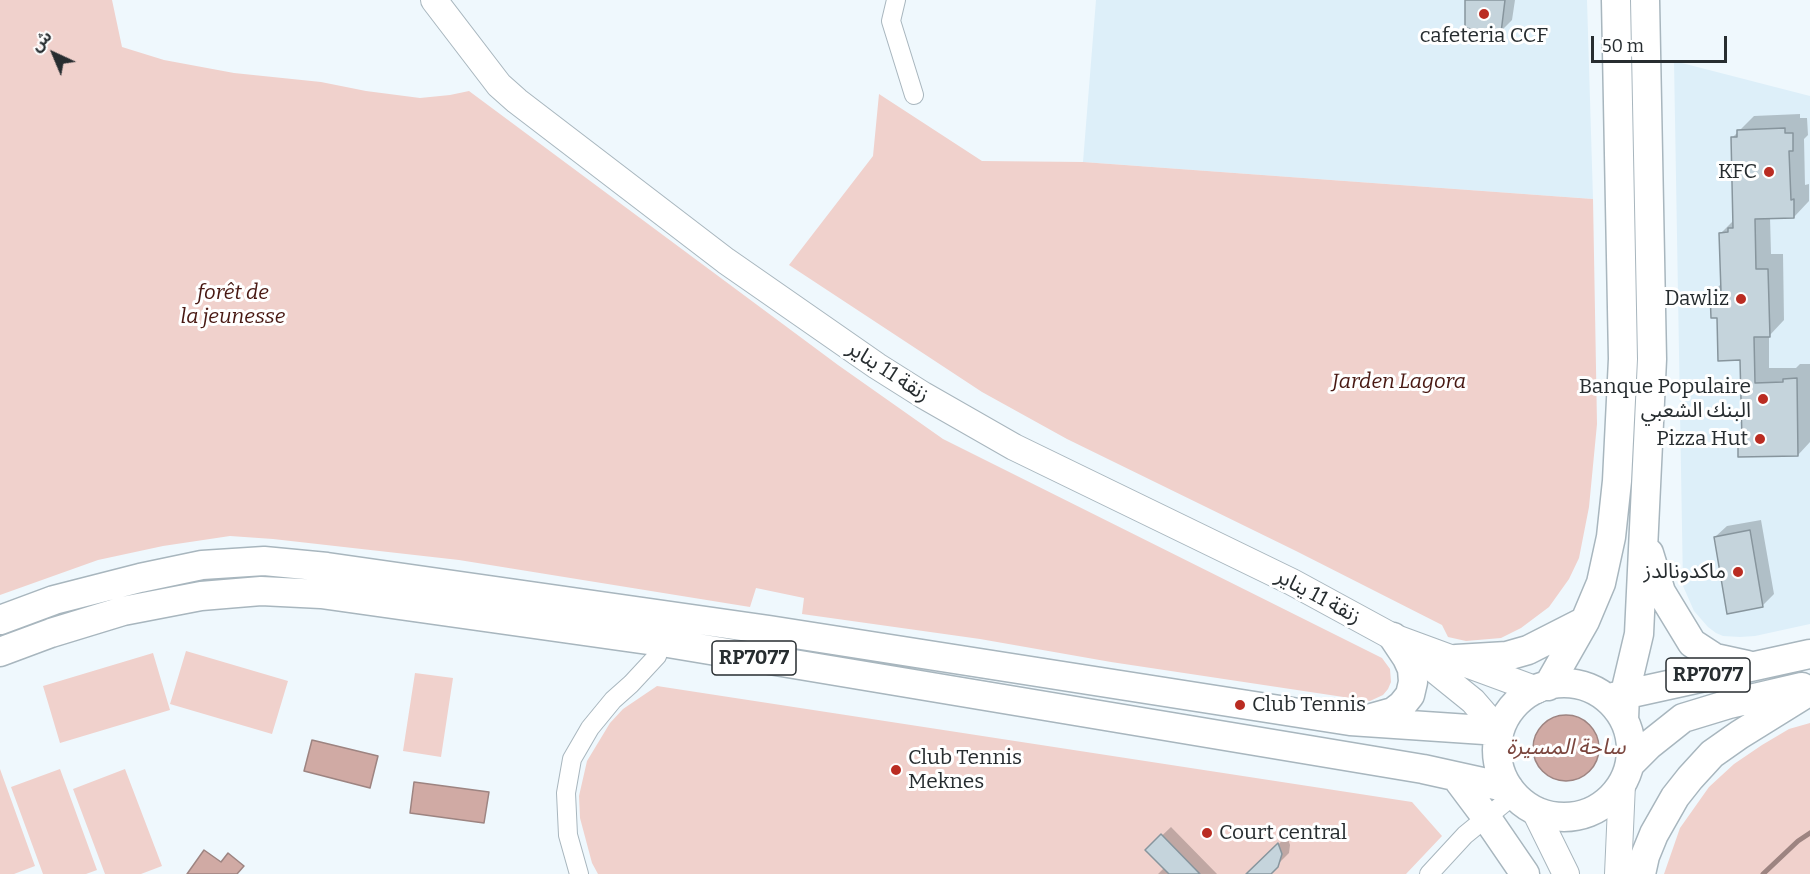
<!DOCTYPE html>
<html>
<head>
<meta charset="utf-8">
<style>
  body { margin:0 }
  #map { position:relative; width:1810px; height:874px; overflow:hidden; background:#eff8fd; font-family:Bitter,"Noto Sans Arabic",serif }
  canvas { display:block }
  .north { position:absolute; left:24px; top:24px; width:60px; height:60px; -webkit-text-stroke:4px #fff; paint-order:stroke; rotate:316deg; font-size:16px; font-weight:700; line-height:24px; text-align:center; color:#272d30 }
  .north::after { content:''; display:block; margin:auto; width:21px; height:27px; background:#272d30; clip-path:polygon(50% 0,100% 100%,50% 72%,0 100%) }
  .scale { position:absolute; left:1591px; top:36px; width:136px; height:27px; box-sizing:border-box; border:3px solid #272d30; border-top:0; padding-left:8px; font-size:18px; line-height:21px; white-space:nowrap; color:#272d30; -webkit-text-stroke:4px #fff; paint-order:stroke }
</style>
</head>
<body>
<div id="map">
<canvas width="1810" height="874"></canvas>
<div class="north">ش</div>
<div class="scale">50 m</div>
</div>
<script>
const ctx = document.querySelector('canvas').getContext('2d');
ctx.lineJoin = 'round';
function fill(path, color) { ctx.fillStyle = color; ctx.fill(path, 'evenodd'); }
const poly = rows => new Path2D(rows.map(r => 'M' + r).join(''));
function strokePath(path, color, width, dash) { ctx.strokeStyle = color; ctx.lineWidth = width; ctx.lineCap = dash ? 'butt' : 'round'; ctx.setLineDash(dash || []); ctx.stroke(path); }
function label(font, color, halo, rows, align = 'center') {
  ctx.font = font + ' Bitter,"Noto Sans Arabic",serif'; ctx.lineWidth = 6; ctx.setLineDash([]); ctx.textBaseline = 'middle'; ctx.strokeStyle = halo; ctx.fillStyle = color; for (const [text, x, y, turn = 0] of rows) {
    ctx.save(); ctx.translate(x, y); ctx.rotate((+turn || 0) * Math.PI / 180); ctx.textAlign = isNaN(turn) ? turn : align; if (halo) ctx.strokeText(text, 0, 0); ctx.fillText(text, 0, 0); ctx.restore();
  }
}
fill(poly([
  [1096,0,1587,0,1593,199,1083,162],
  [1674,61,1810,96,1810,624,1755,636,1740,637,1723,636,1716,633,1708,627,1694,611,1683,586]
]), '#ddeff9');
fill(poly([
  [0,0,112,0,122,47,164,60,234,73,321,82,366,91,420,98,450,95,469,91,838,365,943,439,1382,658,1390,669,1391,682,1388,689,1383,695,1370,701,1111,662,980,639,802,614,804,598,756,588,750,607,459,560,273,539,230,536,163,546,98,560,0,595],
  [879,94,982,161,1083,162,1593,199,1597,424,1589,507,1579,558,1569,579,1549,607,1521,628,1501,638,1466,641,1448,637,1442,625,1296,551,1067,439,982,392,789,265,873,156],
  [186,651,288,681,272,734,170,704],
  [153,653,170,710,60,743,43,686],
  [415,673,453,678,441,757,403,751],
  [657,686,1412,802,1442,836,1406,874,598,874,592,863,580,818,579,796,587,761,610,723,623,709],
  [1810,723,1810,874,1664,874,1680,828,1709,787,1734,764,1762,745,1789,729],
  [0,769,35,866,14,874,0,874],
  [60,769,97,870,86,874,43,874,11,787],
  [125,769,162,866,141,874,105,874,73,789]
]), '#f0d1cc');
const water = poly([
  '1533 748a33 33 0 1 1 66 0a33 33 0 1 1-66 0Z',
  [312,740,378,756,370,788,304,771,312,740],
  [414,782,489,792,484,823,410,813,414,782],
  [204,850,221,862,228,853,244,866,237,874,187,874,204,850]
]);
fill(water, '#d0aaa4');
strokePath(water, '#9d8481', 1.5);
fill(poly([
  [1466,0,1515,0,1512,20,1501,31],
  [1800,114,1800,118,1807,118,1808,135,1804,139,1805,185,1809,184,1809,201,1794,217,1770,217,1771,254,1783,254,1784,320,1769,336,1769,368,1796,368,1800,364,1810,364,1810,442,1798,455,1739,440,1743,437,1741,359,1719,317,1712,293,1722,283,1721,233,1734,220,1732,138,1754,116],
  [1761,520,1774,594,1762,606,1715,537,1727,526],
  [1171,827,1217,874,1158,874,1164,868,1147,850],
  [1287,836,1290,845,1289,853,1268,874,1248,874]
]), '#0003');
strokePath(poly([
  [1763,874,1798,841,1810,833]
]), '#9d8481', 5);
const building = poly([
  [1465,0,1505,0,1501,33,1465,28,1465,0],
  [1785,128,1785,133,1793,133,1793,151,1789,151,1791,200,1794,199,1794,218,1755,219,1756,269,1768,269,1770,337,1754,337,1755,383,1783,382,1783,379,1797,378,1798,456,1738,457,1738,440,1742,440,1740,360,1718,361,1717,318,1711,318,1710,292,1721,292,1719,233,1728,232,1728,228,1733,228,1731,137,1737,137,1737,130,1785,128],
  [1750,530,1763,607,1727,614,1714,537,1750,530],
  [1161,834,1200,874,1169,874,1145,850,1161,834],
  [1278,843,1282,854,1278,867,1271,874,1246,874,1278,843]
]);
fill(building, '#c5d4dc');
strokePath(building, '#87959d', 1.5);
const street = poly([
  [896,0,891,21,914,95],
  [579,874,568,835,566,793,572,759,590,728,613,700,631,684,657,656,664,635],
  [1429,874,1465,835,1514,795]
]);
const secondary = poly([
  [434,0,499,85,517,101,726,261,877,366,923,395,1014,447,1292,582,1393,637,1537,690],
  [1405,646,1473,701,1499,731],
  [1535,811,1566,874],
  [1618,874,1622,784]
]);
const primary = poly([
  [1649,553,1661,592,1692,643,1715,658,1747,665],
  [0,620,54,600,140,578,202,565,264,561,327,567,769,630,1350,721,1499,731],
  [0,652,51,633,123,611,201,596,261,591,321,594,662,642,1423,769,1509,788],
  [1456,659,1507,656,1528,650,1585,621],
  '1497 750a67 67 0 1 1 134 0a67 67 0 1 1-134 0Z',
  [1548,686,1585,621,1601,583,1611,537,1617,481,1623,359,1616,0],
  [1609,698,1810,654],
  [1368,719,1393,712,1402,705,1410,695,1413,682,1412,669,1407,658,1393,637],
  [1624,720,1625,693,1639,634,1652,359,1645,0],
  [1630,764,1649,745,1683,718,1729,704,1802,687],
  [1456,777,1486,817,1525,874],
  [1641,874,1645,856,1654,834,1675,797,1690,778,1712,754,1739,735,1810,691]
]);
strokePath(street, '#a8b6be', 20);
strokePath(secondary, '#a8b6be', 28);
strokePath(primary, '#a8b6be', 31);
strokePath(street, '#fff', 18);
strokePath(secondary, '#fff', 26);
strokePath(primary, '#fff', 28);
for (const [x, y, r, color] of [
  [1484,14,6,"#ba2c22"],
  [1769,172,6,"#ba2c22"],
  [1741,299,6,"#ba2c22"],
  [1763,399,6,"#ba2c22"],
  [1760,439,6,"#ba2c22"],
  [1738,572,6,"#ba2c22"],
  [1240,705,6,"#ba2c22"],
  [896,770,6,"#ba2c22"],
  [1207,833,6,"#ba2c22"]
]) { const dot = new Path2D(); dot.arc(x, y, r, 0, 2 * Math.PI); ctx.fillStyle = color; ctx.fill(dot); strokePath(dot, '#fff', 2); }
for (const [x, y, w] of [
  [754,658,84],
  [1708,675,84]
]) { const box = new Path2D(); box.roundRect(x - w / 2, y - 17, w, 34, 4.5); ctx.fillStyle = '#fff'; ctx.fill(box); strokePath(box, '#272d30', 1.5); }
label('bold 20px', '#272d30', null, [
  ["RP7077",754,658],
  ["RP7077",1708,675]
]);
label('21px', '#272d30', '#fff', [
  ["cafeteria CCF",1484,36,"center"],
  ["KFC",1757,172],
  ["Dawliz",1729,299],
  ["Banque Populaire",1751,387],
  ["البنك الشعبي",1751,411],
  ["Pizza Hut",1748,439],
  ["ماكدونالدز",1726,572],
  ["Club Tennis",1252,705,"left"],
  ["Club Tennis",908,758,"left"],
  ["Meknes",908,782,"left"],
  ["Court central",1219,833,"left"]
], 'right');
label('italic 21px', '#481812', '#fff', [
  ["forêt de",233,293],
  ["la jeunesse",233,317],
  ["Jarden Lagora",1399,382]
]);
label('21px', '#272d30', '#fff', [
  ["زنقة 11 يناير",888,372,33],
  ["زنقة 11 يناير",1318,597,28]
]);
label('italic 22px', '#7b463e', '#fff', [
  ["ساحة المسيرة",1566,748]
]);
</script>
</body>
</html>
